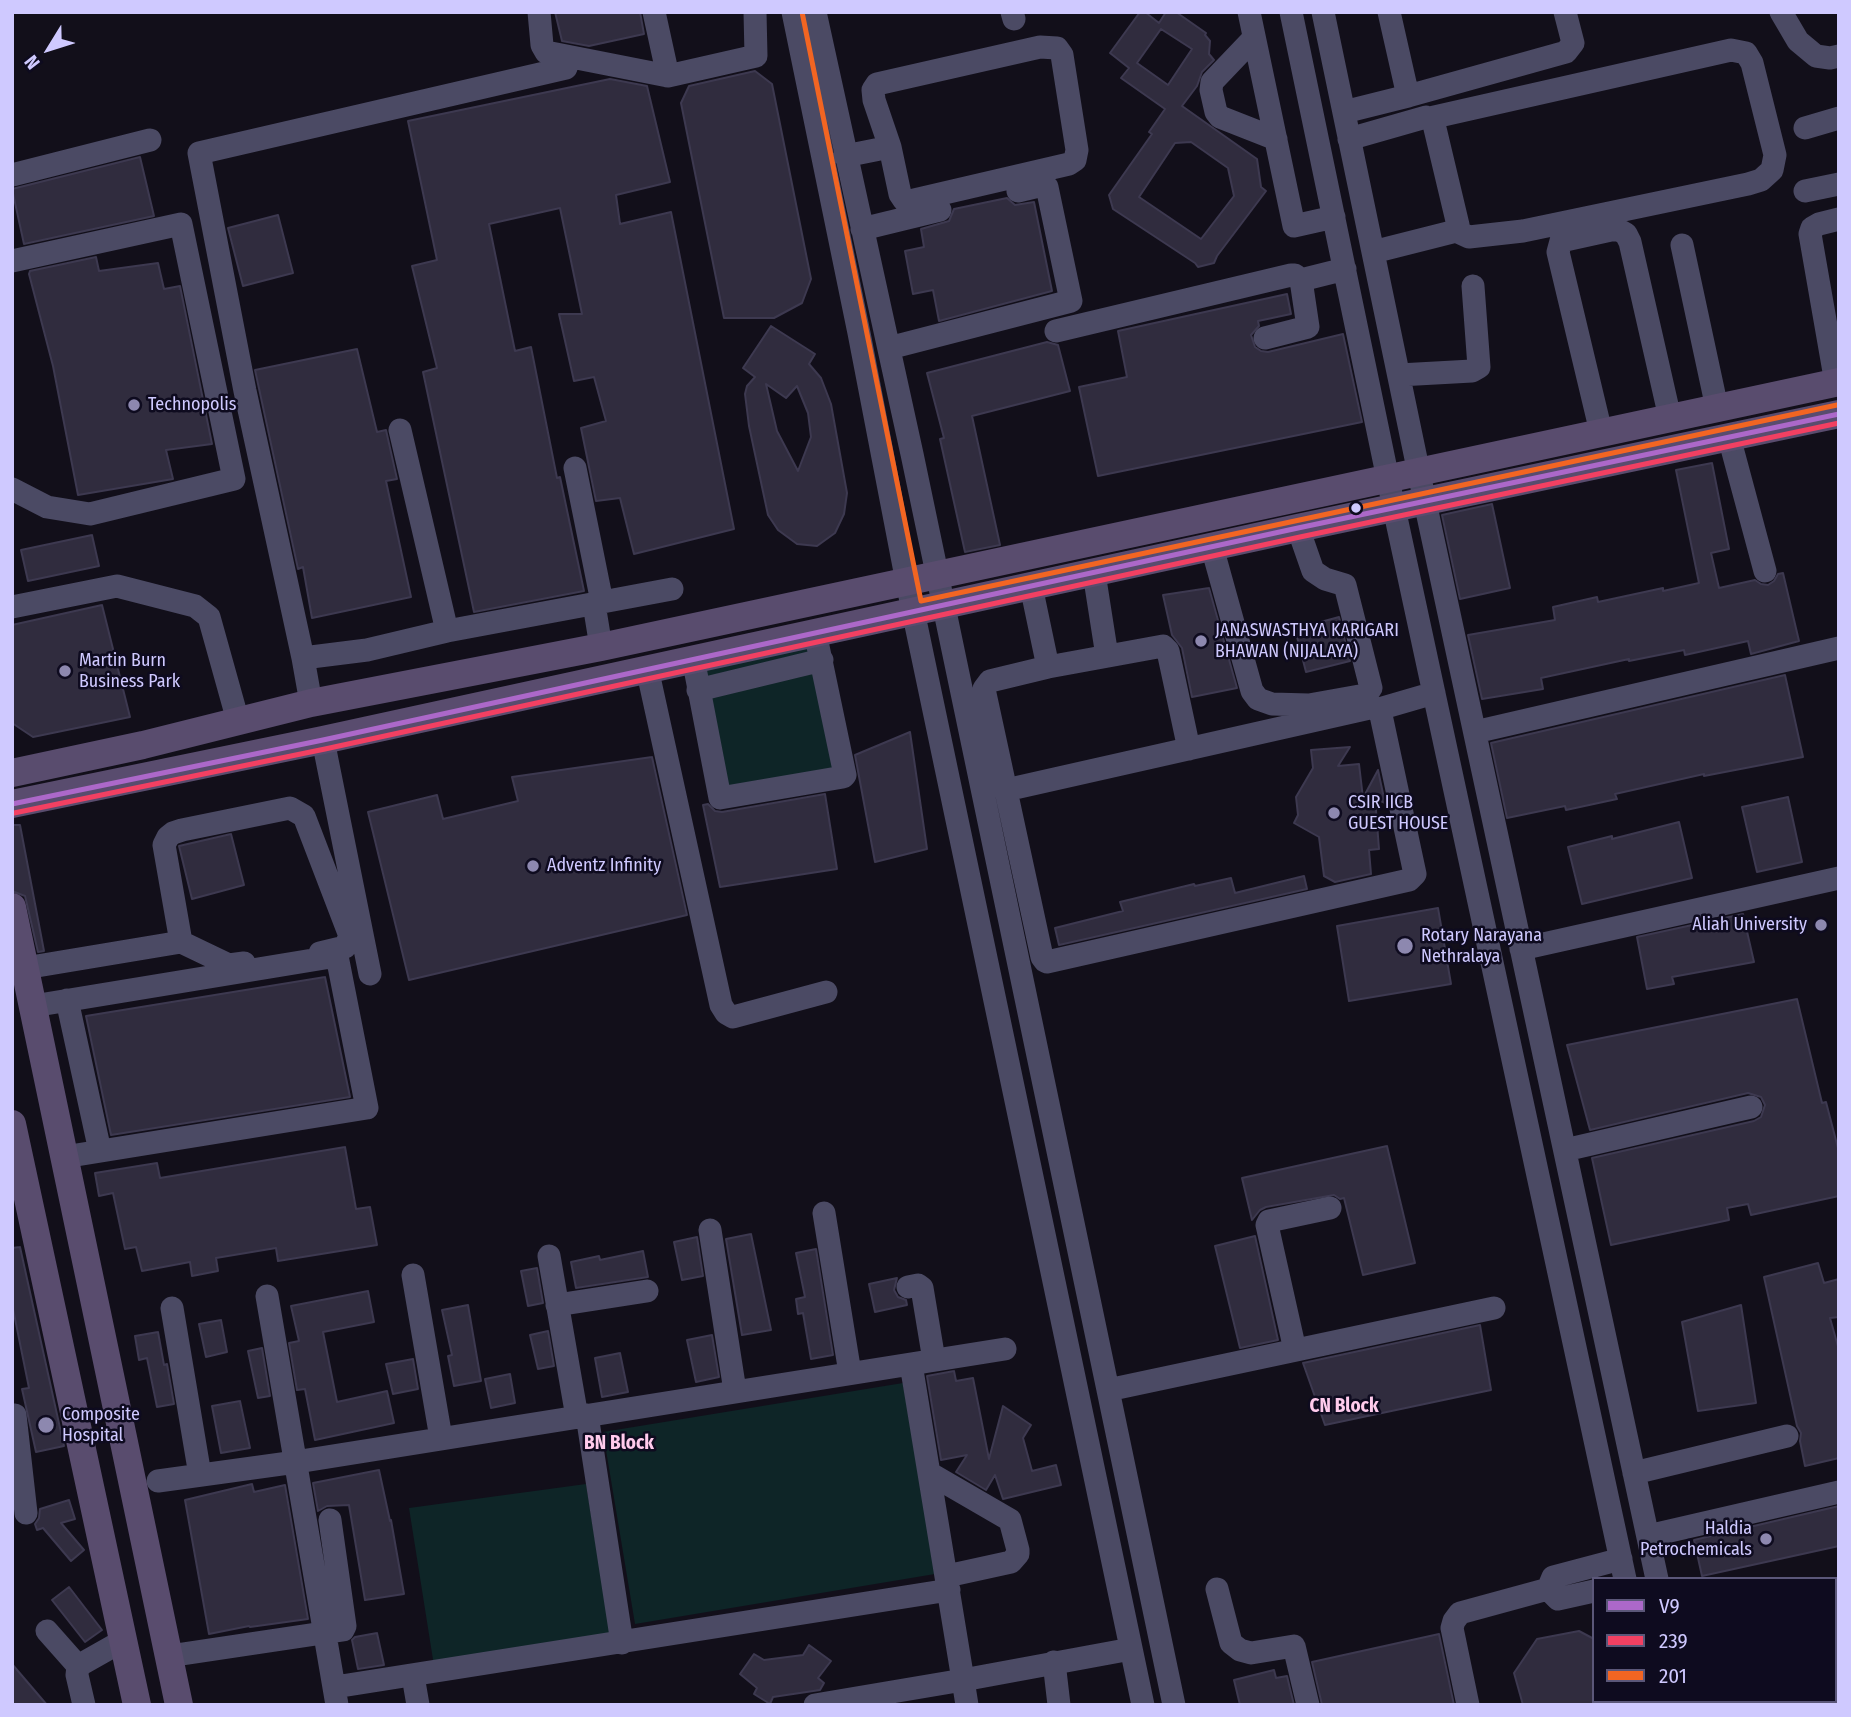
<!DOCTYPE html>
<html>
<head>
<meta charset="utf-8">
<style>
  body { margin:0 }
  #map { position:relative; width:1851px; height:1717px; overflow:hidden; background:#120f1a; font-family:"Fira Sans Condensed",sans-serif }
  canvas { display:block }
  .frame { position:absolute; inset:0; border:14px solid #cfc9ff; pointer-events:none }
  .legend { position:absolute; left:1592px; top:1577px; width:245px; height:126px; box-sizing:border-box; background:#0e0b1f; border:2px solid #5b5779; margin:0; padding:9px 12px; list-style:none; font-size:21px; color:#cfc9ff }
  .legend li { display:flex; align-items:center; gap:14px; height:35px }
  .legend b { width:35px; border:2px solid #5b5779 }
  .north { position:absolute; left:14px; top:14px; width:70px; height:70px; -webkit-text-stroke:5px #0e0b1f; paint-order:stroke; rotate:232deg; font-size:19px; font-weight:700; line-height:28px; text-align:center; color:#cfc9ff }
  .north::after { content:''; display:block; margin:auto; width:24px; height:32px; background:#cfc9ff; clip-path:polygon(50% 0,100% 100%,50% 72%,0 100%) }
</style>
</head>
<body>
<div id="map">
<canvas width="1851" height="1717"></canvas>
<div class="frame"></div>
<ul class="legend">
<li><b style="height:9px;background:#ac68c9"></b>V9</li>
<li><b style="height:9px;background:#f24062"></b>239</li>
<li><b style="height:9px;background:#f26522"></b>201</li>
</ul>
<div class="north">N</div>
</div>
<script>
const ctx = document.querySelector('canvas').getContext('2d');
ctx.lineJoin = 'round';
function fill(path, color) { ctx.fillStyle = color; ctx.fill(path, 'evenodd'); }
const poly = rows => new Path2D(rows.map(r => 'M' + r).join(''));
function strokePath(path, color, width, dash) { ctx.strokeStyle = color; ctx.lineWidth = width; ctx.lineCap = dash ? 'butt' : 'round'; ctx.setLineDash(dash || []); ctx.stroke(path); }
function label(font, color, halo, rows, align = 'center') {
  ctx.font = font + ' "Fira Sans Condensed",sans-serif'; ctx.lineWidth = 5; ctx.setLineDash([]); ctx.textBaseline = 'middle'; ctx.strokeStyle = halo; ctx.fillStyle = color; for (const [text, x, y, turn = 0] of rows) {
    ctx.save(); ctx.translate(x, y); ctx.rotate((+turn || 0) * Math.PI / 180); ctx.textAlign = isNaN(turn) ? turn : align; if (halo) ctx.strokeText(text, 0, 0); ctx.fillText(text, 0, 0); ctx.restore();
  }
}
fill(poly([
  [813,646,841,771,729,794,698,669],
  [903,1383,935,1574,635,1624,603,1432],
  [586,1484,611,1637,434,1666,409,1508]
]), '#0e2527');
const building = poly([
  [555,12,640,12,644,34,589,46,562,41,555,12],
  [1140,12,1145,12,1159,23,1166,12,1176,12,1206,33,1205,35,1210,41,1209,54,1214,60,1202,72,1197,86,1182,106,1257,159,1261,187,1266,191,1217,256,1214,263,1198,267,1195,263,1113,209,1109,195,1152,134,1149,132,1165,109,1121,78,1129,68,1110,53,1140,12],
  [1161,29,1192,49,1168,85,1137,63,1161,29],
  [1191,142,1228,168,1234,196,1201,239,1139,197,1175,143,1191,142],
  [755,71,772,84,811,279,802,303,774,318,724,318,681,103,689,86,755,71],
  [610,79,647,86,670,182,616,195,620,224,671,212,734,529,634,554,620,498,596,501,581,428,606,421,594,377,574,381,559,314,582,314,560,208,489,224,515,351,531,347,557,478,560,477,584,591,474,612,423,372,437,368,412,266,437,260,408,121,610,79],
  [140,157,154,216,24,244,12,189,140,157],
  [1007,198,1015,205,1034,202,1052,291,939,321,933,290,913,294,905,251,924,247,921,229,949,221,954,209,1007,198],
  [278,215,293,273,243,286,228,228,278,215],
  [96,257,99,271,158,263,164,289,180,286,212,444,166,450,173,479,78,495,53,366,29,274,30,271,96,257],
  [1287,294,1291,314,1258,321,1259,326,1251,335,1255,347,1261,351,1268,352,1343,334,1362,422,1098,476,1079,387,1127,377,1118,331,1287,294],
  [771,326,815,354,809,364,821,378,831,404,847,493,844,514,835,533,817,546,797,544,778,530,768,515,749,426,745,394,747,386,755,377,743,368,771,326],
  [766,384,786,398,797,386,808,413,811,437,798,471,777,431,766,384],
  [1047,342,1058,345,1070,391,972,416,1000,545,965,552,940,439,944,438,927,373,1047,342],
  [357,349,377,432,386,430,397,479,386,481,411,597,312,618,303,567,298,569,255,370,357,349],
  [1712,463,1729,549,1711,553,1719,588,1755,580,1761,584,1768,585,1774,581,1778,574,1783,573,1799,641,1751,654,1748,641,1685,655,1684,650,1629,661,1629,659,1541,678,1543,689,1482,699,1468,635,1555,620,1553,607,1597,597,1598,602,1663,588,1663,591,1699,583,1676,470,1712,463],
  [1492,504,1510,588,1460,599,1442,515,1492,504],
  [92,535,99,566,28,581,21,550,92,535],
  [1209,588,1237,688,1192,697,1182,648,1172,635,1163,595,1209,588],
  [102,605,130,717,33,737,12,723,12,625,102,605],
  [1339,617,1350,661,1306,672,1295,629,1339,617],
  [1785,675,1803,757,1704,776,1704,774,1615,794,1617,799,1566,810,1565,806,1507,818,1491,743,1785,675],
  [910,732,927,849,875,862,855,755,910,732],
  [1350,747,1338,766,1359,764,1363,798,1378,770,1385,803,1375,798,1379,849,1369,850,1371,874,1335,882,1324,876,1319,837,1294,823,1298,815,1296,797,1313,768,1311,750,1350,747],
  [652,757,687,915,409,980,368,812,437,795,443,819,518,801,512,777,652,757],
  [825,794,837,869,720,887,703,805,708,804,715,811,722,812,825,794],
  [1788,797,1802,862,1757,872,1742,807,1788,797],
  [1679,822,1692,878,1582,904,1568,847,1612,836,1612,839,1679,822],
  [12,825,20,825,44,951,38,952,25,896,12,891,12,825],
  [231,834,244,885,192,899,179,846,231,834],
  [1304,876,1307,889,1059,945,1055,928,1123,911,1120,902,1194,884,1195,886,1231,878,1235,893,1304,876],
  [1438,908,1451,984,1349,1001,1337,926,1438,908],
  [1743,914,1754,962,1672,977,1674,984,1647,989,1637,937,1743,914],
  [325,977,350,1097,111,1135,86,1016,325,977],
  [1797,999,1822,1103,1826,1102,1839,1152,1839,1196,1751,1215,1748,1204,1727,1208,1729,1220,1611,1245,1592,1158,1754,1121,1761,1117,1765,1105,1761,1097,1748,1093,1590,1130,1567,1045,1797,999],
  [1387,1146,1415,1263,1363,1275,1344,1198,1340,1199,1334,1195,1266,1207,1260,1210,1252,1220,1242,1178,1387,1146],
  [345,1147,356,1209,370,1207,377,1245,278,1261,276,1248,216,1258,218,1271,192,1276,190,1262,142,1271,136,1247,125,1249,113,1193,99,1196,95,1173,157,1163,160,1178,345,1147],
  [751,1234,771,1330,742,1335,726,1239,751,1234],
  [1255,1236,1278,1340,1240,1348,1215,1246,1255,1236],
  [697,1237,703,1276,682,1280,674,1242,697,1237],
  [20,1247,64,1446,36,1452,22,1389,29,1388,12,1304,12,1248,20,1247],
  [816,1249,833,1355,811,1359,803,1313,798,1314,796,1299,805,1297,796,1253,816,1249],
  [643,1251,648,1277,576,1288,571,1262,599,1256,600,1260,643,1251],
  [1818,1263,1824,1283,1839,1279,1839,1317,1830,1318,1839,1350,1839,1458,1805,1466,1800,1441,1801,1433,1797,1426,1764,1277,1818,1263],
  [537,1268,543,1303,528,1306,521,1271,537,1268],
  [897,1278,894,1290,898,1297,906,1300,907,1305,875,1312,869,1284,897,1278],
  [368,1291,374,1322,323,1332,337,1402,387,1391,394,1423,315,1440,305,1389,297,1390,289,1343,299,1341,291,1306,368,1291],
  [468,1305,481,1381,454,1386,448,1356,452,1355,442,1310,468,1305],
  [1741,1305,1756,1403,1698,1411,1682,1322,1741,1305],
  [221,1320,227,1352,206,1357,199,1324,221,1320],
  [1480,1325,1491,1390,1325,1425,1303,1363,1480,1325],
  [548,1331,554,1366,538,1369,530,1335,548,1331],
  [158,1332,164,1365,167,1364,174,1404,157,1407,147,1358,139,1360,135,1336,158,1332],
  [712,1335,719,1377,696,1382,687,1340,712,1335],
  [262,1348,270,1396,258,1398,248,1351,262,1348],
  [620,1353,628,1392,602,1397,595,1358,620,1353],
  [413,1359,418,1389,393,1394,386,1364,413,1359],
  [954,1371,956,1381,973,1378,989,1459,1003,1406,1031,1425,1023,1438,1032,1471,1056,1465,1061,1485,1003,1499,995,1475,986,1490,956,1472,967,1455,941,1460,927,1376,954,1371],
  [510,1374,515,1403,491,1408,485,1379,510,1374],
  [240,1401,250,1448,221,1453,212,1406,240,1401],
  [379,1470,390,1521,391,1520,404,1594,365,1600,349,1505,327,1506,318,1511,313,1483,379,1470],
  [252,1484,254,1492,285,1485,308,1619,250,1627,249,1626,209,1634,185,1500,252,1484],
  [69,1500,75,1519,61,1523,84,1550,71,1561,43,1528,37,1530,35,1524,39,1518,40,1509,69,1500],
  [1839,1506,1839,1546,1702,1576,1694,1540,1839,1506],
  [69,1587,102,1630,85,1642,52,1600,69,1587],
  [1579,1631,1594,1639,1594,1705,1523,1705,1514,1673,1537,1639,1579,1631],
  [377,1633,384,1665,358,1669,352,1640,355,1637,377,1633],
  [1439,1634,1454,1705,1322,1705,1312,1662,1439,1634],
  [809,1645,831,1661,818,1678,824,1683,820,1690,773,1697,770,1704,754,1694,757,1688,740,1674,754,1654,764,1660,803,1655,809,1645],
  [12,1664,47,1705,12,1705,12,1664],
  [1274,1670,1276,1678,1287,1676,1294,1705,1240,1705,1234,1680,1274,1670]
]);
fill(building, '#302c3e');
strokePath(building, '#3d3950', 2);
strokePath(poly([
  [539,12,542,45,546,52,668,76],
  [654,12,668,76,756,56,755,12],
  [793,12,859,333,907,582,1143,1705],
  [815,12,912,454,1174,1705],
  [1012,12,1014,19],
  [1249,12,1294,226,1334,217],
  [1291,12,1394,508,1625,1579],
  [1323,12,1425,502,1657,1579],
  [1781,12,1798,41,1816,56,1830,58,1839,56],
  [1254,38,1212,82,1211,90,1216,112,1220,117,1276,139],
  [566,68,199,153,245,391,303,658,367,650,447,631,672,589],
  [1408,96,1566,52,1573,43,1565,12],
  [1344,112,1408,96,1389,12],
  [1430,118,1731,50,1746,53,1752,63,1775,155,1772,170,1761,180,1748,184,1523,231,1469,237,1456,231],
  [1805,128,1839,118],
  [1349,139,1426,117,1433,120,1458,225,1456,231,1373,252],
  [845,156,890,147,900,194,904,200,910,201,1069,164,1075,160,1077,150,1062,55,1057,48,1040,47,877,84,873,90,874,100,890,147],
  [12,175,150,140],
  [1805,191,1839,184],
  [862,229,940,210],
  [1682,245,1717,408],
  [12,261,181,224,234,479,90,514,47,507,12,489],
  [1056,331,1291,275,1295,275,1301,280],
  [1265,338,1308,327,1301,280,1345,269],
  [889,348,1071,301,1047,187,1043,185,1018,191],
  [1399,375,1472,371,1479,367,1473,286],
  [1836,383,1810,234,1812,228,1819,224,1839,219],
  [400,430,447,631],
  [1601,432,1558,252,1561,241,1611,230,1619,230,1626,234,1630,242,1670,418],
  [1729,437,1765,571],
  [575,468,602,602],
  [1212,547,1252,691,1258,699,1272,704,1309,705,1365,695,1371,688,1345,585,1325,579,1313,571,1298,528],
  [1094,573,1107,656],
  [594,604,601,647],
  [12,607,117,586,195,606,209,617,238,721],
  [303,658,311,703],
  [693,658,720,798,843,777,845,775,815,632],
  [1048,667,1163,646,1168,651,1189,749],
  [647,668,721,1005,726,1013,733,1017,826,992],
  [698,690,822,660],
  [1379,709,1434,693],
  [1475,732,1839,648],
  [323,740,370,974],
  [1006,790,1374,707,1381,715,1415,874,1409,880,1047,962,1045,961,1042,957,984,689,990,681,1048,667,1031,586],
  [181,942,229,965,244,963],
  [1521,949,1839,878],
  [25,968,181,942,164,845,168,837,173,833,182,830,290,808,304,816,350,936,345,947,320,953],
  [67,1000,100,1151],
  [33,1006,337,956,367,1108,64,1157],
  [1565,1150,1751,1107],
  [824,1213,850,1373],
  [710,1230,735,1391],
  [549,1256,577,1417],
  [413,1275,441,1438],
  [908,1287,918,1285,922,1288,934,1360],
  [267,1296,337,1705],
  [557,1305,647,1291],
  [172,1308,200,1475],
  [1295,1350,1267,1225,1269,1221,1330,1208],
  [911,1364,963,1680,1131,1649],
  [1108,1390,1494,1308],
  [15,1415,26,1513],
  [587,1415,622,1643],
  [929,1473,1010,1520,1018,1550,1018,1554,1011,1562,947,1576],
  [1634,1473,1787,1436],
  [158,1481,296,1462,1005,1349],
  [1648,1536,1839,1492],
  [1217,1589,1231,1643,1240,1650,1251,1653,1294,1646,1308,1705],
  [1548,1589,1553,1577,1621,1559],
  [1548,1589,1558,1599,1594,1591],
  [47,1631,78,1666],
  [169,1656,343,1630,345,1626,330,1520],
  [1054,1662,1059,1705],
  [413,1676,418,1705],
  [335,1687,949,1590],
  [1652,1701,1653,1705],
  [1683,1701,1684,1705],
  [84,1705,77,1675,78,1666,124,1640],
  [815,1705,963,1680,967,1705],
  [1468,1705,1452,1628,1454,1621,1460,1613,1548,1589]
]), '#4b4a64', 23);
strokePath(poly([
  [12,773,143,745,311,703,601,647,1839,382],
  [12,804,323,740,1298,528,1839,414],
  [12,907,179,1705],
  [12,1124,137,1705]
]), '#594c6e', 28);
strokePath(poly([
  [12,804,323,740,1298,528,1839,414]
]), '#ac68c9', 5);
strokePath(poly([
  [14,813,325,749,1300,537,1839,423]
]), '#f24062', 5);
strokePath(poly([
  [802,12,921,601,1837,405]
]), '#f26522', 5);
for (const [x, y, r, color] of [
  [134,405,7,"#8d88af"],
  [1356,508,6,"#cfc9ff"],
  [1201,641,7,"#8d88af"],
  [65,671,7,"#8d88af"],
  [1334,813,7,"#8d88af"],
  [533,866,7,"#8d88af"],
  [1821,925,7,"#8d88af"],
  [1405,946,9,"#8d88af"],
  [46,1425,9,"#8d88af"],
  [1766,1539,7,"#8d88af"]
]) { const dot = new Path2D(); dot.arc(x, y, r, 0, 2 * Math.PI); ctx.fillStyle = color; ctx.fill(dot); strokePath(dot, '#0e0b1f', 2.5); }
label('18px', '#cfc9ff', '#0e0b1f', [
  ["Technopolis",148,405],
  ["JANASWASTHYA KARIGARI",1215,631],
  ["BHAWAN (NIJALAYA)",1215,652],
  ["Martin Burn",79,661],
  ["Business Park",79,682],
  ["CSIR IICB",1348,803],
  ["GUEST HOUSE",1348,824],
  ["Adventz Infinity",547,866],
  ["Aliah University",1807,925,"right"],
  ["Rotary Narayana",1421,936],
  ["Nethralaya",1421,957],
  ["Composite",62,1415],
  ["Hospital",62,1436],
  ["Haldia",1752,1529,"right"],
  ["Petrochemicals",1752,1550,"right"]
], 'left');
label('bold 19px', '#ffcbec', '#0e0b1f', [
  ["CN Block",1344,1407],
  ["BN Block",619,1444]
]);
</script>
</body>
</html>
